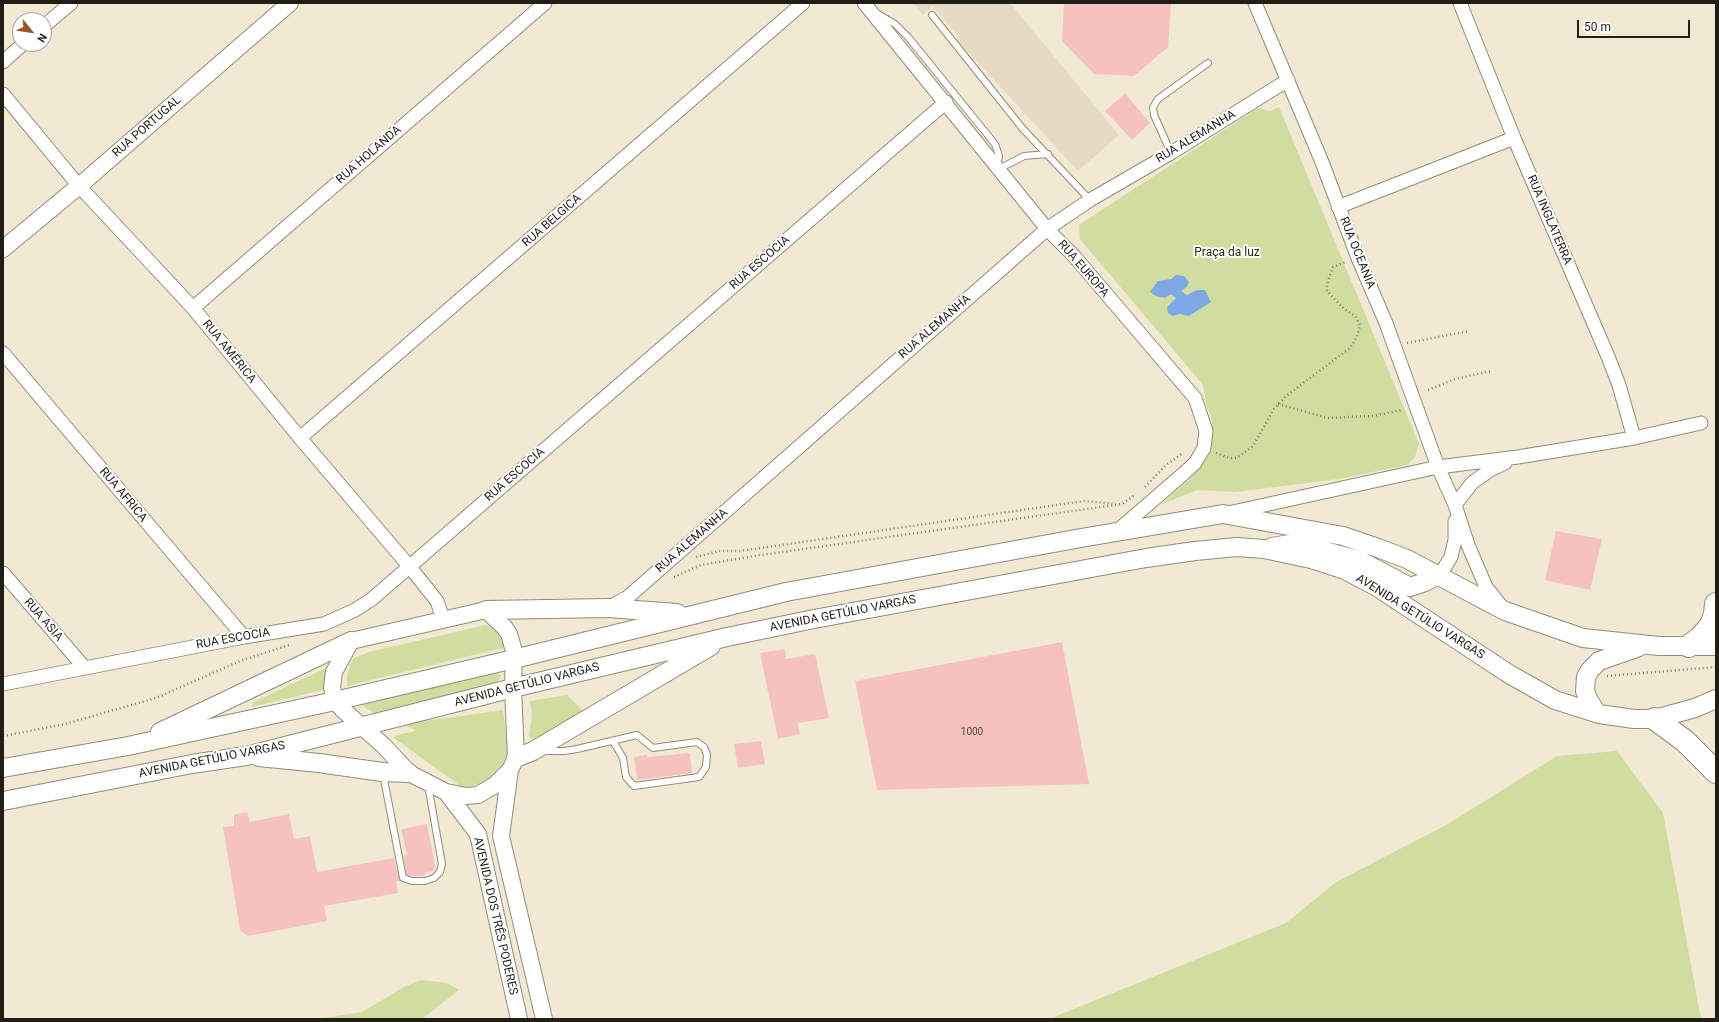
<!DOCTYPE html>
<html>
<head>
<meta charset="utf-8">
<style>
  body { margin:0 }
  #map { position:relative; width:1719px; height:1022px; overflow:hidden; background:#f1e9d4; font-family:Roboto,sans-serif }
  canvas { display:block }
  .frame { position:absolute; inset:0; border:4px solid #211e16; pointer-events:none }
  .north { position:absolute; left:12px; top:12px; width:40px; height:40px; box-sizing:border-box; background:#fff; border:1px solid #a6a5a2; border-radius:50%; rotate:120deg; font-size:11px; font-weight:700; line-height:16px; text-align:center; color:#211e16 }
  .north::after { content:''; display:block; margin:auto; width:14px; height:18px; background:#9b5925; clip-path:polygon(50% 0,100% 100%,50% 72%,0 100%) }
  .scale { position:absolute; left:1577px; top:20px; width:113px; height:18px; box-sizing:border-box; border:2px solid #211e16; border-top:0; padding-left:5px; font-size:12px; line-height:14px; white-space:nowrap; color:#211e16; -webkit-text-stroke:3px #fff; paint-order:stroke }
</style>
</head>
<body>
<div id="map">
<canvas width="1719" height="1022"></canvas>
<div class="frame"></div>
<div class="north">N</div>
<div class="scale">50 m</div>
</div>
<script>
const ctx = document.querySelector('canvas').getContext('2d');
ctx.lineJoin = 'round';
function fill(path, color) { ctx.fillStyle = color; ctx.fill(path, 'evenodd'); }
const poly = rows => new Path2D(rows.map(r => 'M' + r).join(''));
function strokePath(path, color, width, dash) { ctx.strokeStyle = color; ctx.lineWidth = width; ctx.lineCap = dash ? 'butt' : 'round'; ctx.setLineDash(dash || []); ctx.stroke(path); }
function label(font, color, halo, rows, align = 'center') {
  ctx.font = font + ' Roboto,sans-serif'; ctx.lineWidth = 4; ctx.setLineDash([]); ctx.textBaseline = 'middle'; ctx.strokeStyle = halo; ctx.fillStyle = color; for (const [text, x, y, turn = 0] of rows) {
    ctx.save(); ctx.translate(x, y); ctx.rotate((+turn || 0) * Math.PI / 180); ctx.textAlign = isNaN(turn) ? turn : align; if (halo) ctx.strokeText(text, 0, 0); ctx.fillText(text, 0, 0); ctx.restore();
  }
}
fill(poly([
  [916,3,1010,3,1119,135,1078,171,957,40,958,36,933,6,923,15,914,4]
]), '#e6dac5');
fill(poly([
  [1279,107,1419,444,1415,457,1407,465,1339,479,1235,492,1197,490,1160,505,1190,479,1202,464,1211,443,1212,420,1206,404,1203,385,1080,239,1079,225,1258,108,1270,111],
  [486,625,496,630,506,647,347,686,347,676,350,665,354,658,369,652],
  [328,667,323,690,252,707,252,703],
  [497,671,501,676,496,685,385,714,375,714,362,705],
  [567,695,583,711,536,740,529,737,532,715,530,701],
  [503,710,508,751,500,772,485,782,469,787,462,787,394,738,396,735,416,731,404,724],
  [1617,751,1663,813,1701,1019,1049,1019,1286,923,1336,882,1448,824,1557,756],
  [421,980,447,983,459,990,422,1019,316,1019,362,1012,404,987]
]), '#d1dd9f');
fill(poly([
  [1176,275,1184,276,1189,282,1187,287,1181,291,1187,295,1197,290,1205,290,1211,302,1189,316,1180,314,1173,316,1168,313,1167,307,1176,298,1171,294,1165,298,1156,296,1150,292,1158,281,1171,279]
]), '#7ea9e5');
fill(poly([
  [1064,3,1171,3,1168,47,1134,76,1094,74,1062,41],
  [1125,93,1150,123,1132,140,1105,111],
  [1556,531,1602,539,1590,590,1545,580],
  [1062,642,1089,784,877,790,855,681],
  [785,649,786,659,815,654,829,718,798,723,800,734,778,739,760,653],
  [761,741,765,764,738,768,734,744],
  [690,753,692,773,637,780,634,757,647,755,647,757],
  [247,812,250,822,289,814,294,839,310,836,317,872,394,858,400,881,396,882,398,893,324,906,327,921,248,936,240,930,223,827,234,826,234,815],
  [427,824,436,870,425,873,424,876,413,876,407,875,403,856,407,855,401,829]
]), '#f6c2c0');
const service = poly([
  [878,14,895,24,908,37,995,144,999,156,997,166],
  [932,15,1023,129,1090,200],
  [1171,153,1154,115,1153,107,1158,99,1208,63],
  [999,169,1024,156,1048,154],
  [542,751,565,751,577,749,637,735,653,748,697,742,704,747,707,755,706,767,699,777,634,786,626,777,623,758,613,741],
  [383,774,403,878,412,881,425,881,434,878,440,872,442,864,428,785]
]);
const minor = poly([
  [864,3,1047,229,1074,256,1195,398,1206,431,1204,448,1195,463,1182,475,1116,532],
  [1255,3,1322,162,1358,258,1386,323,1438,467,1455,505,1468,545,1486,587,1502,607],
  [1460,3,1514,138,1609,359,1619,385,1634,438],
  [44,26,71,3],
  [3,62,23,44],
  [3,94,79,186,193,308,300,438,409,566,437,601,443,619],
  [1338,207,1514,138],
  [193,308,545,3],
  [3,353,244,637],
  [300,438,803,3],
  [1455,505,1472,483,1490,470,1505,463],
  [1228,513,1438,467,1518,457,1634,438,1701,423],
  [3,573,84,667],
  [1438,575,1441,573,1451,557,1455,540,1455,521],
  [608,608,628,597,1047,229,1090,200,1171,153,1288,80],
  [3,684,244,637,324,624,355,610,372,599,946,102]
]);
const tertiary = poly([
  [3,249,79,186,290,3],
  [446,792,466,796,478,795,495,785,510,770],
  [519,1019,478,834,446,792,409,773,384,746,342,709,335,701,332,687,334,672,351,641,486,610,505,628,509,634,514,651,513,688,516,758,510,770,501,836,544,1019]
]);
const secondary = poly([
  [1272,547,1296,543,1361,561,1410,587,1425,582,1438,575],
  [486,610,608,608,677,613],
  [1597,713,1589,701,1585,691,1586,677,1590,670,1599,661,1639,647],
  [160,732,351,641],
  [259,757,319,763,382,772,409,773],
  [516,758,533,751,711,646],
  [3,768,128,746,335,701,514,659,786,592,1081,538,1223,514,1343,536,1378,548,1407,559,1505,611,1583,638,1659,646,1716,646],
  [3,801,192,764,246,756,513,688,727,637,814,619,1146,558,1195,551,1237,547,1264,549,1311,559,1345,570,1377,587,1509,674,1555,700,1599,714,1634,719,1655,719,1695,708,1716,699]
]);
const motorway = poly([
  [1689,646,1701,637,1711,625,1715,614,1716,604],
  [1655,719,1685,741,1716,772]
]);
strokePath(service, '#938c78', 8);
strokePath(minor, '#938c78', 15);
strokePath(tertiary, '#938c78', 18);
strokePath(secondary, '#938c78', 20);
strokePath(motorway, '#938c78', 24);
strokePath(poly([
  [1407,343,1469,331],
  [1428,390,1455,379,1491,371],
  [1278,404,1328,418,1372,416,1402,410],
  [1216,453,1229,458,1237,458,1253,446,1274,409,1286,396,1350,348,1357,337,1360,325,1355,316,1344,309,1327,291,1327,284,1333,267,1346,262],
  [1145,487,1166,465,1183,453],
  [696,557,719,551,740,551,1084,501,1116,504],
  [674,577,701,565,754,556,1122,504,1135,495],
  [1607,676,1716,667],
  [3,736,65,724,156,698,240,661,289,645]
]), '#827d6f', 2.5, [1, 3]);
strokePath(service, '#fff', 6);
strokePath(minor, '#fff', 13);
strokePath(tertiary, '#fff', 16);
strokePath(secondary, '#fff', 18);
strokePath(motorway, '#fff', 22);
label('10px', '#564740', null, [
  ["1000",972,732]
]);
label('12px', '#211e16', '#fff', [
  ["RUA PORTUGAL",147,127,-41],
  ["RUA ALEMANHA",1196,137,-31],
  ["RUA HOLANDA",369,155,-41],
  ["RUA INGLATERRA",1549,220,67],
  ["RUA BELGICA",552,221,-41],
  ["RUA OCEANIA",1357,253,68],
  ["RUA ESCOCIA",760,263,-41],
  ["RUA EUROPA",1083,269,49],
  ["RUA ALEMANHA",935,327,-41],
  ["RUA AMÉRICA",229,352,51],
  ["RUA ESCOCIA",515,475,-41],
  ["RUA AFRICA",123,495,50],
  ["RUA ALEMANHA",692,541,-41],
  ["AVENIDA GETÚLIO VARGAS",843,614,-11],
  ["AVENIDA GETÚLIO VARGAS",1420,617,32],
  ["RUA ASIA",43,620,49],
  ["RUA ESCOCIA",233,639,-10],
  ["AVENIDA GETÚLIO VARGAS",527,685,-14],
  ["AVENIDA GETÚLIO VARGAS",212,760,-11],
  ["AVENIDA DOS TRÊS PODERES",495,916,77]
]);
label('12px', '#282d0c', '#fff', [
  ["Praça da luz",1227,253]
]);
</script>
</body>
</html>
